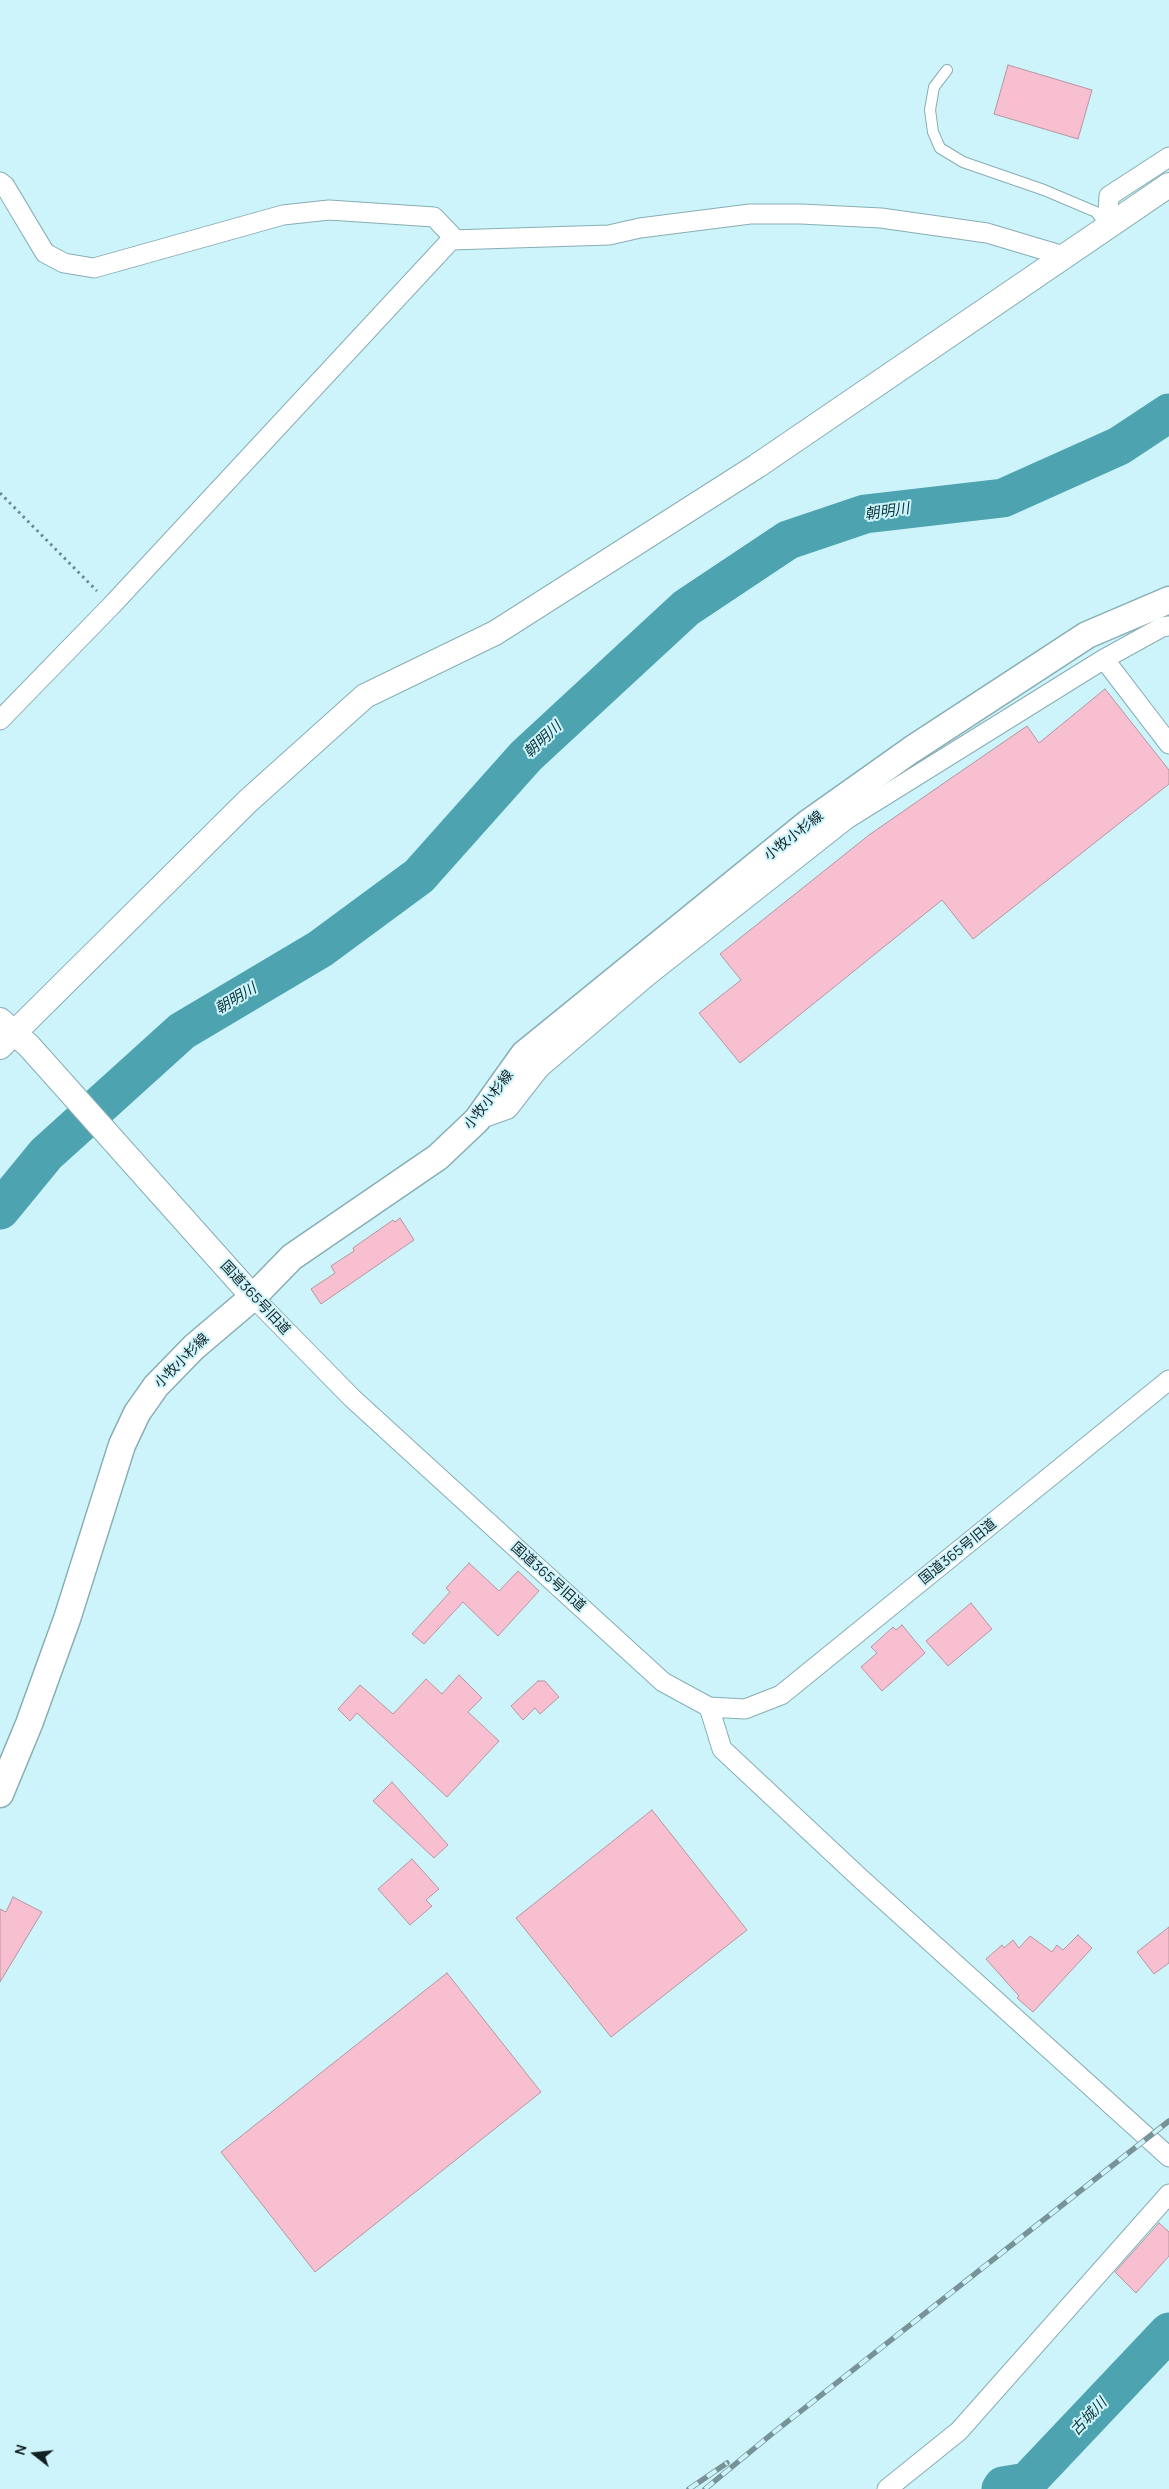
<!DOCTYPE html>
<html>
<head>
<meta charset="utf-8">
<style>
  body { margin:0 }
  #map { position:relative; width:1169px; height:2489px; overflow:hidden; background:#cdf4fb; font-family:Manrope,sans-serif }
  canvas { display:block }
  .north { position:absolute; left:10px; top:2429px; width:50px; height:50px; -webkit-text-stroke:4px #cdf4fb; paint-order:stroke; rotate:286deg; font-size:14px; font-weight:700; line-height:20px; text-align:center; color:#122023 }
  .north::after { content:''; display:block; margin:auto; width:18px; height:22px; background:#122023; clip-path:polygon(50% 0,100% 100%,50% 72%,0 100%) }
</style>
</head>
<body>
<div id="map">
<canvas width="1169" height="2489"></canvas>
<div class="north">N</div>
</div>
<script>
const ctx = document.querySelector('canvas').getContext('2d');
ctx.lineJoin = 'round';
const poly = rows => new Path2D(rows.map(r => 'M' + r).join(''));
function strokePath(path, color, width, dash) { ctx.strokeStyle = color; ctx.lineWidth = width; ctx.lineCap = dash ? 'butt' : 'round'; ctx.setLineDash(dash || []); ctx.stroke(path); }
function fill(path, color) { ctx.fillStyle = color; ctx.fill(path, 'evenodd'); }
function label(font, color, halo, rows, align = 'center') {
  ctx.font = font + ' Manrope,"Noto Sans JP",sans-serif'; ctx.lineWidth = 4; ctx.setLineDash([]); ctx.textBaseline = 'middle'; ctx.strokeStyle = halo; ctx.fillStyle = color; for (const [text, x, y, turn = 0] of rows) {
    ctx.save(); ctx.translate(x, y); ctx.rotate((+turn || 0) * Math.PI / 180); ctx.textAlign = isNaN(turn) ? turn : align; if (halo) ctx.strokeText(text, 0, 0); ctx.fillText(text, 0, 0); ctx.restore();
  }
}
strokePath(poly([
  [0,1210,46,1154,182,1031,320,949,419,876,526,756,686,608,788,540,865,514,1003,498,1119,446,1169,413],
  [1001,2489,1003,2486,1027,2482,1169,2332]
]), '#4ea3b1', 39);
const building = poly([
  [1008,65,1092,90,1078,139,994,114,1008,65],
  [1105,689,1169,770,1169,784,973,939,942,900,740,1063,699,1013,741,980,720,954,869,835,944,783,1027,726,1039,743,1105,689],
  [400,1218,414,1240,321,1304,311,1289,335,1273,331,1266,354,1251,353,1248,393,1220,395,1222,400,1218],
  [469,1563,499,1591,518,1571,539,1591,498,1636,463,1602,424,1644,412,1634,450,1592,446,1588,469,1563],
  [971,1603,992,1629,948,1666,926,1641,971,1603],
  [902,1625,925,1653,882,1691,861,1667,877,1653,871,1647,893,1627,896,1630,902,1625],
  [459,1675,482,1698,468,1712,499,1741,447,1797,357,1713,350,1721,338,1709,360,1685,393,1714,426,1679,442,1694,459,1675],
  [538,1681,545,1681,559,1697,540,1714,535,1708,523,1720,511,1706,538,1681],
  [392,1782,448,1845,434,1858,373,1801,392,1782],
  [652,1810,747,1930,611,2037,516,1918,652,1810],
  [412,1859,439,1889,426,1900,432,1906,410,1925,378,1889,412,1859],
  [13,1897,42,1912,0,1982,0,1909,6,1912,13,1897],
  [1169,1927,1169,1963,1154,1974,1137,1952,1169,1927],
  [1078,1935,1092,1948,1033,2012,1017,1998,1019,1996,986,1959,1002,1945,1004,1948,1013,1940,1019,1948,1030,1936,1052,1952,1057,1945,1063,1950,1078,1935],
  [447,1973,541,2092,315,2272,221,2152,447,1973],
  [1159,2223,1169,2232,1169,2256,1136,2293,1115,2272,1159,2223]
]);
fill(building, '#f7bfcf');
strokePath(building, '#b6959e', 1);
const service = poly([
  [947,70,934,87,930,110,933,132,940,148,963,162,1044,190,1096,212,1105,225]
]);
const minor = poly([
  [0,182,5,186,45,253,64,263,94,268,283,215,329,210,434,217,456,240],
  [1107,227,1109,196,1169,157],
  [1104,659,1169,744],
  [0,720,112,605,451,240,609,235,640,228,750,214,801,214,881,218,987,233,1064,256],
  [477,1120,508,1109,540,1068,648,976,847,819,1104,659,1162,627,1169,626],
  [253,1297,352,1398,663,1682,709,1707,745,1709,781,1695,1169,1380],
  [709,1707,722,1749,861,1879,1169,2157],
  [887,2489,959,2431,1169,2194]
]);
const tertiary = poly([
  [0,1020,29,1046,253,1297],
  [0,1047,248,801,365,696,495,633,757,466,1169,185]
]);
const secondary = poly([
  [0,1794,29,1724,67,1619,122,1445,137,1413,156,1386,194,1347,253,1297,292,1257,438,1157,477,1120,524,1054,808,823,911,750,1087,635,1169,600]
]);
strokePath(service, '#88adb4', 12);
strokePath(minor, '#88adb4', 21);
strokePath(tertiary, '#88adb4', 26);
strokePath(secondary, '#88adb4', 29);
strokePath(poly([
  [0,493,97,591]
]), '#6f898e', 3, [2.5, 4]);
strokePath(service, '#fff', 10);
strokePath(minor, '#fff', 19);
strokePath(tertiary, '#fff', 24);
strokePath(secondary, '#fff', 26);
const rail = poly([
  [689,2489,727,2463],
  [705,2489,773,2433,1169,2121]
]);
strokePath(rail, '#779398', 5.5);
strokePath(rail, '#cdf4fb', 4, [11]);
label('14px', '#122023', '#cdf4fb', [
  ["小牧小杉線",794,836,-38],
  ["小牧小杉線",489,1100,-52],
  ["国道365号旧道",255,1298,47],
  ["小牧小杉線",182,1361,-45],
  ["国道365号旧道",958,1552,-39],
  ["国道365号旧道",548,1577,42]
]);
label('italic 15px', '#0b353b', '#cdf4fb', [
  ["朝明川",887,512,-8],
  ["朝明川",543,740,-43],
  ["朝明川",236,999,-31],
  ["古城川",1089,2417,-47]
]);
</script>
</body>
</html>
